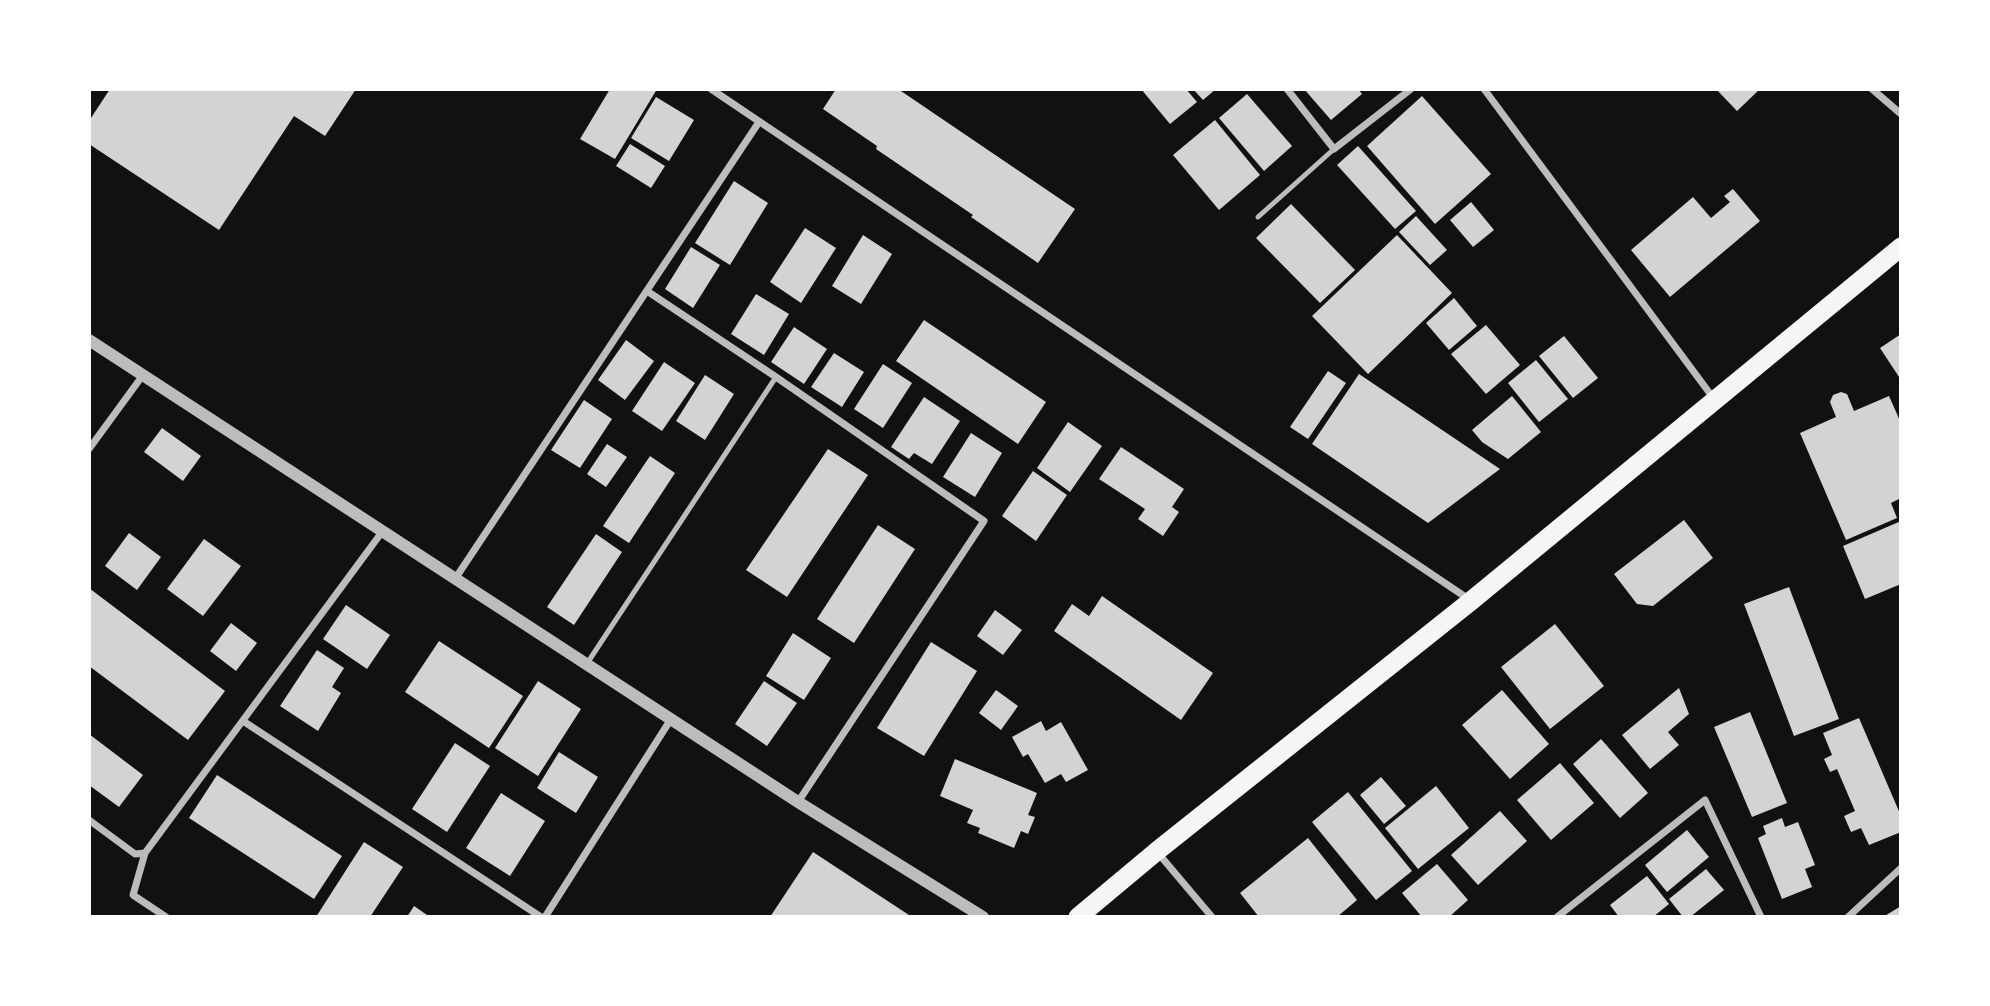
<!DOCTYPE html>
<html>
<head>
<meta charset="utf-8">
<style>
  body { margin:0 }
  #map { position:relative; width:1990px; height:1006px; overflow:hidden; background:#111; font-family:Signika,sans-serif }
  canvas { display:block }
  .frame { position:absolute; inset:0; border:91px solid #fff; pointer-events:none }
</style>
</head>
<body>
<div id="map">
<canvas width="1990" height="1006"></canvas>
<div class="frame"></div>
</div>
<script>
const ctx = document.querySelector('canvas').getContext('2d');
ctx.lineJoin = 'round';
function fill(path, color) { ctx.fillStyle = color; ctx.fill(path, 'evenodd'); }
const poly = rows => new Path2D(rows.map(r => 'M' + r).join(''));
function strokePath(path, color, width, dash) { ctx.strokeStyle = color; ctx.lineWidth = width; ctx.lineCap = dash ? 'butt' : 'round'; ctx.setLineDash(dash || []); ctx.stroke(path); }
fill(poly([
  [110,89,356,89,325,136,294,116,219,230,89,144,89,121],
  [610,89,657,89,615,159,580,139],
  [836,89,898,89,1075,209,1038,263,971,217,973,215,876,149,877,146,823,109],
  [1141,89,1186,89,1197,102,1170,124],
  [1193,89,1216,89,1203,100],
  [1304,89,1358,89,1362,94,1331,120],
  [1716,89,1760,89,1737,111],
  [1247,94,1292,146,1264,171,1219,118],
  [1422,96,1491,174,1435,224,1367,146],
  [656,97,694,120,669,161,631,138],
  [1215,120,1260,175,1219,210,1173,155],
  [630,144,665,166,651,188,616,166],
  [1358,146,1416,211,1395,229,1337,165],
  [734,181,768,203,730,265,695,243],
  [1733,189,1760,221,1670,297,1631,250,1693,197,1711,218,1730,202,1724,196],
  [1471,202,1494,230,1473,247,1450,220],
  [1291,204,1355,270,1320,303,1256,238],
  [1416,216,1447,250,1430,265,1399,232],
  [805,228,836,248,801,303,770,282],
  [863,235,892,254,861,304,832,286],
  [1397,235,1452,293,1368,374,1312,316],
  [691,247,720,265,693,308,665,289],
  [756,294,789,314,764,355,731,334],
  [1454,298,1477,326,1449,350,1426,323],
  [924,320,1046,402,1018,444,896,361],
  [1486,325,1520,365,1486,394,1451,354],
  [794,327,827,349,804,384,771,362],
  [1901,334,1901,380,1880,348],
  [1564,336,1598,378,1573,398,1539,356],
  [626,340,654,361,625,400,598,380],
  [834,353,864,372,842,407,811,387],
  [1536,360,1568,399,1539,422,1508,383],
  [664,362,695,383,662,431,632,411],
  [883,364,912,383,883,428,854,409],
  [1328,371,1346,383,1308,439,1290,427],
  [1359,374,1500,469,1428,523,1312,444],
  [705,375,734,394,705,440,676,421],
  [1841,392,1847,394,1854,411,1889,396,1901,423,1901,498,1891,503,1897,518,1846,540,1800,433,1836,417,1830,402,1833,395],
  [1512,396,1541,432,1508,459,1482,442,1472,430],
  [924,397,960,421,932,464,914,453,909,459,891,447],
  [584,400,612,419,580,468,551,450],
  [1068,422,1102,446,1070,492,1037,468],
  [162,428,201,456,183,481,144,452],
  [971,433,1002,453,975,497,943,477],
  [607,444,627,457,606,487,587,474],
  [1121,447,1184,489,1172,507,1179,512,1163,536,1138,519,1145,509,1099,479],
  [828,449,868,475,787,597,746,570],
  [650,456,675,473,629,543,603,526],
  [1033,471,1067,495,1036,541,1002,516],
  [1684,520,1713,558,1653,606,1637,604,1614,574],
  [1901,521,1901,584,1865,599,1843,546],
  [878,525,915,549,854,643,817,619],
  [129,533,161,557,137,590,105,566],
  [596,534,622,552,574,625,547,607],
  [204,539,241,566,203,616,167,589],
  [1789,587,1839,719,1794,736,1744,604],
  [89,588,225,691,188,740,89,666],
  [1102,596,1213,673,1181,720,1054,631,1072,604,1089,616],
  [346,605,390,635,367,669,323,639],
  [995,610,1022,630,1003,655,977,636],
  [231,623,257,643,236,671,210,651],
  [1555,624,1604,686,1550,729,1501,667],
  [793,633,831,658,804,700,766,676],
  [439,641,523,696,489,748,405,692],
  [931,642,977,671,924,756,877,728],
  [317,650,344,668,332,687,341,693,318,731,280,706],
  [538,681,581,709,538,776,495,748],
  [764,681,797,703,767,746,735,724],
  [1679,688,1689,714,1668,732,1679,745,1650,769,1622,735],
  [996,690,1018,706,1001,730,979,713],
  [1502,690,1549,744,1510,779,1462,725],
  [1750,712,1787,803,1752,817,1714,727],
  [1859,718,1901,816,1901,832,1869,845,1861,828,1851,832,1844,816,1855,811,1837,769,1830,772,1824,759,1832,755,1823,733],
  [1041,721,1046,731,1061,722,1088,770,1066,782,1061,774,1045,783,1028,754,1023,757,1012,737],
  [89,734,143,775,119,807,89,785],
  [1601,739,1648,793,1620,818,1573,764],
  [455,743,490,766,447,832,412,809],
  [559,752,598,777,576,813,537,788],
  [955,759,1037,793,1028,815,1035,817,1028,834,1021,831,1014,848,978,833,980,828,967,823,973,810,940,796],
  [1560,763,1594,803,1551,840,1517,800],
  [217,775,342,856,314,899,189,818],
  [1381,777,1406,806,1384,824,1360,795],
  [1436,786,1469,828,1418,869,1385,828],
  [1348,792,1412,871,1376,900,1312,822],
  [501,793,545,821,510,876,466,848],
  [1500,811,1527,841,1478,885,1451,855],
  [1782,818,1785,827,1798,822,1815,865,1805,869,1812,887,1782,899,1758,838,1766,834,1763,826],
  [1687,830,1709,857,1667,892,1645,865],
  [1308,838,1357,900,1337,917,1259,917,1240,893],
  [364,842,403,867,370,917,316,917],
  [813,852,912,917,770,917],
  [1437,864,1468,900,1449,917,1422,917,1402,893],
  [1706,869,1724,890,1690,917,1683,917,1669,899],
  [1647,876,1669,904,1653,917,1619,917,1610,905],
  [414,906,430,917,407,917],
  [1901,906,1901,917,1883,917]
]), '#d3d3d3');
strokePath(poly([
  [1258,217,1334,149],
  [586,665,776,377]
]), '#bcbcbc', 5);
strokePath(poly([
  [711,89,1470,600],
  [1287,89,1334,149,1411,89],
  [1484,89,1714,399],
  [1872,89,1901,114],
  [647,291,776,377,984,521,798,802],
  [89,449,143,375],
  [455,579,759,122],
  [243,721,541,917],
  [89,820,135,854,145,853,382,532],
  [145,853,133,895,166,917],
  [1158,853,1212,917],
  [545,917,671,719],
  [1557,917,1705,800,1761,917],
  [1848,917,1901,868]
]), '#bcbcbc', 7);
strokePath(poly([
  [89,340,798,802,983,917]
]), '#bcbcbc', 12);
strokePath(poly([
  [1078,917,1157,851,1471,601,1901,247]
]), '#f5f5f5', 19);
</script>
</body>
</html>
